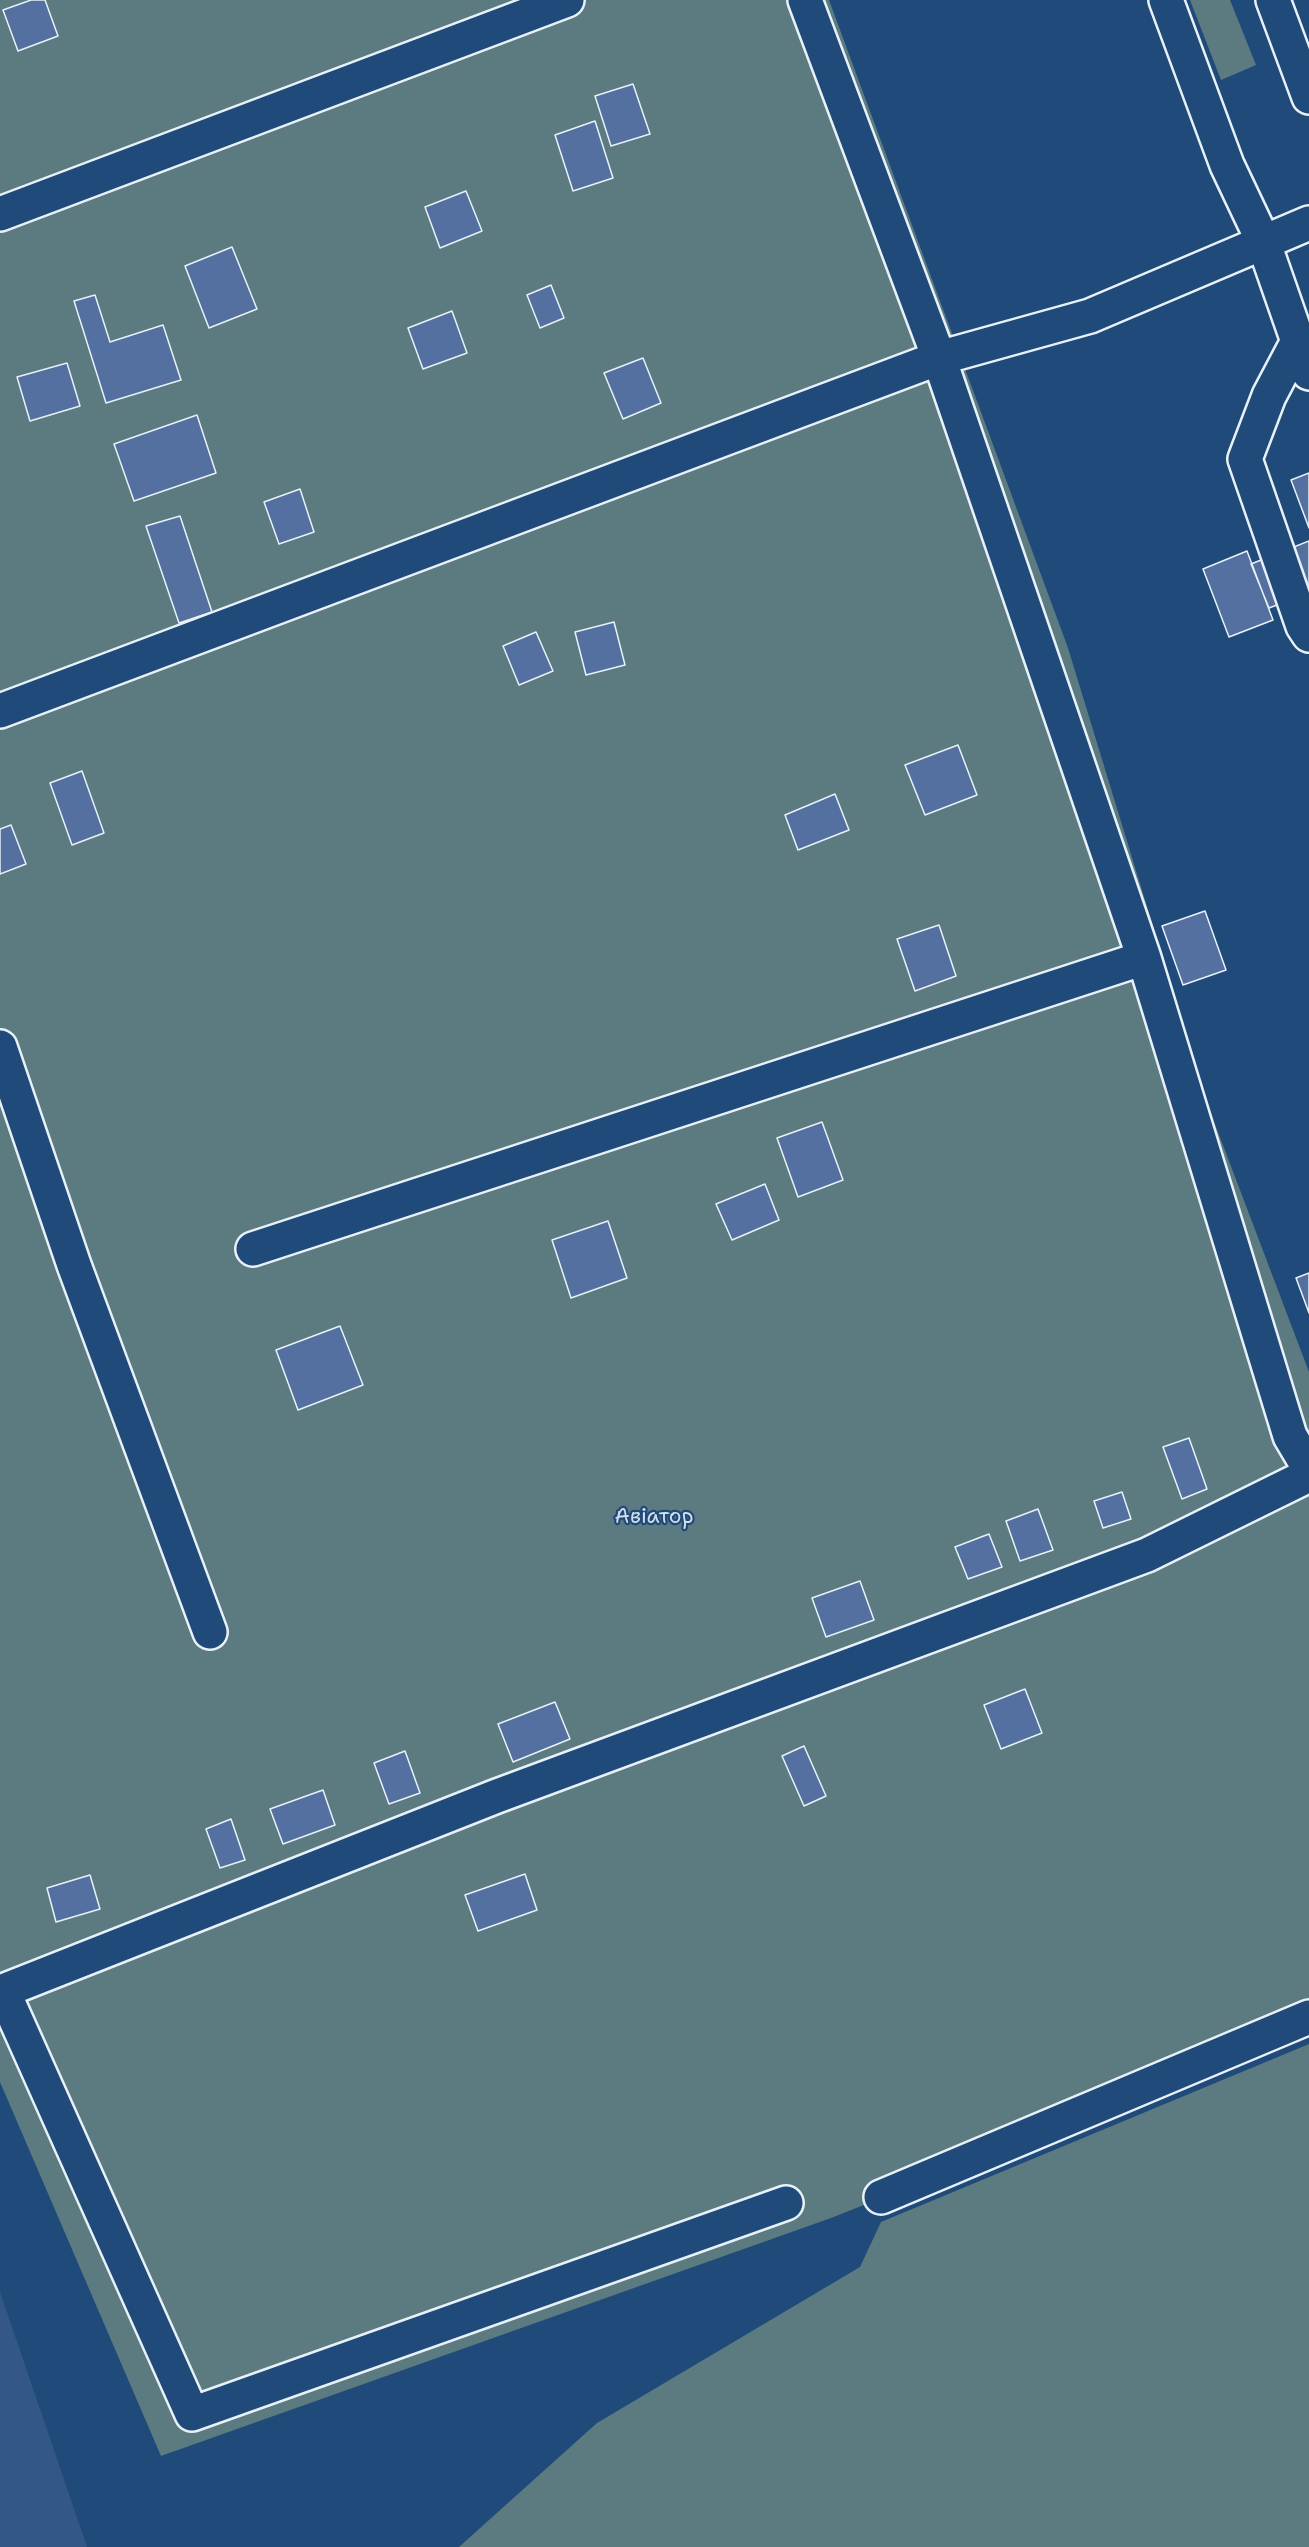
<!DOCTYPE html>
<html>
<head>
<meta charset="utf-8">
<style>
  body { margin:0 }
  canvas { display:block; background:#1f4a7a }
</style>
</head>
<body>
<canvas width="1309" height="2547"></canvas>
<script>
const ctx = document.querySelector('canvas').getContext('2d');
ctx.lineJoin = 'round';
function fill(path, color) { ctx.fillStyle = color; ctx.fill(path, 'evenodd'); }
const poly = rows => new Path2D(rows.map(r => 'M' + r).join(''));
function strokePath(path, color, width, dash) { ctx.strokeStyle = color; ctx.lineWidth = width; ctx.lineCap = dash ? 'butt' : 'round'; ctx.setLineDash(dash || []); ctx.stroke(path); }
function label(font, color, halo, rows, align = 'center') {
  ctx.font = font + ' "Shantell Sans",sans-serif'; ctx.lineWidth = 4.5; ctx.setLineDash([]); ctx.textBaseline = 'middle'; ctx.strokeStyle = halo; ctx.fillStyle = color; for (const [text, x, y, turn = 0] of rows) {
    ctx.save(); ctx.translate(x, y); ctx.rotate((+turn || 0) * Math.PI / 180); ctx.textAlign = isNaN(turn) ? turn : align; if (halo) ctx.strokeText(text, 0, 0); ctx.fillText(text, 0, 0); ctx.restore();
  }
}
fill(poly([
  [0,2292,87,2547,0,2547]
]), '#335887');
fill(poly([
  [0,0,829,0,1068,648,1207,1103,1309,1372,1309,2029,831,2218,161,2456,0,2082],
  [1190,0,1230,0,1256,65,1221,80],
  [1309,2044,1309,2547,459,2547,597,2423,860,2267,881,2222]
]), '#5b7b80');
const building = poly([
  [31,0,45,0,58,36,18,51,3,10,31,0],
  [633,84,650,134,611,146,595,96,633,84],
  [595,121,613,178,573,191,555,135,595,121],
  [466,191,482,231,440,248,425,207,466,191],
  [232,247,257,309,209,328,185,266,232,247],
  [551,285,564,318,540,328,527,295,551,285],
  [95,295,110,342,163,325,181,380,106,403,74,301,95,295],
  [452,311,467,353,423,369,408,328,452,311],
  [643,358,661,403,623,419,604,373,643,358],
  [67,363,80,406,30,421,17,377,67,363],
  [197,415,216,473,134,501,114,444,197,415],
  [1309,473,1309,528,1291,480,1309,473],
  [300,489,314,532,279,544,264,502,300,489],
  [180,516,212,612,179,623,146,526,180,516],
  [1309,541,1309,593,1269,608,1251,564,1309,541],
  [1247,551,1273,620,1229,637,1203,569,1247,551],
  [614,622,625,665,586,675,575,632,614,622],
  [536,632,553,671,519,685,503,646,536,632],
  [958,745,977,795,925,815,905,765,958,745],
  [82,771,104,833,72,845,50,783,82,771],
  [835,794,849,830,798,850,785,815,835,794],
  [11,825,26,864,0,874,0,829,11,825],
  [1205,911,1226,970,1183,985,1162,926,1205,911],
  [939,925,956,976,915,991,897,939,939,925],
  [822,1122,843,1180,798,1197,777,1138,822,1122],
  [765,1184,779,1220,732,1240,716,1204,765,1184],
  [608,1221,627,1278,571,1298,552,1240,608,1221],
  [1309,1273,1309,1313,1296,1278,1309,1273],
  [340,1326,363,1385,298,1410,276,1350,340,1326],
  [1189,1438,1207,1489,1182,1499,1163,1447,1189,1438],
  [1122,1492,1131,1519,1103,1528,1094,1501,1122,1492],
  [1038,1509,1053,1550,1020,1561,1006,1521,1038,1509],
  [989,1534,1002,1567,968,1579,955,1547,989,1534],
  [860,1581,874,1620,826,1637,812,1598,860,1581],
  [1025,1689,1042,1733,1001,1749,984,1705,1025,1689],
  [555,1702,570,1739,513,1762,498,1724,555,1702],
  [804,1746,826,1796,804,1806,782,1756,804,1746],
  [405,1751,420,1793,389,1804,374,1763,405,1751],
  [323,1790,335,1825,283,1844,270,1809,323,1790],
  [231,1819,245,1860,220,1868,206,1829,231,1819],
  [525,1874,537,1910,478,1931,465,1895,525,1874],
  [90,1875,100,1909,56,1922,47,1888,90,1875]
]);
fill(building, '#5370a0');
strokePath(building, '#e8f1f8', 1.5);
const minor = poly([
  [805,0,939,358,1144,958,1290,1436,1309,1468],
  [1166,0,1227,165,1263,241,1309,373],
  [0,214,567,0],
  [1297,343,1269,396,1245,459,1303,626,1309,635],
  [0,711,939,358,1090,316,1309,223],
  [0,1047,74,1265,210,1632],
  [253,1249,1144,958],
  [881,2197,1309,2017],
  [786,2203,192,2414,3,1991,497,1796,1147,1555,1309,1475]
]);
const major = poly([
  [1273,0,1309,97]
]);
strokePath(minor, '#e8f1f8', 38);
strokePath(major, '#e8f1f8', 38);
strokePath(minor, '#1f4a7a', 33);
strokePath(major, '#1f4a7a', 33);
label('21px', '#d3dfe6', '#1f4a7a', [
  ["Авіатор",654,1518]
]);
</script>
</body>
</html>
